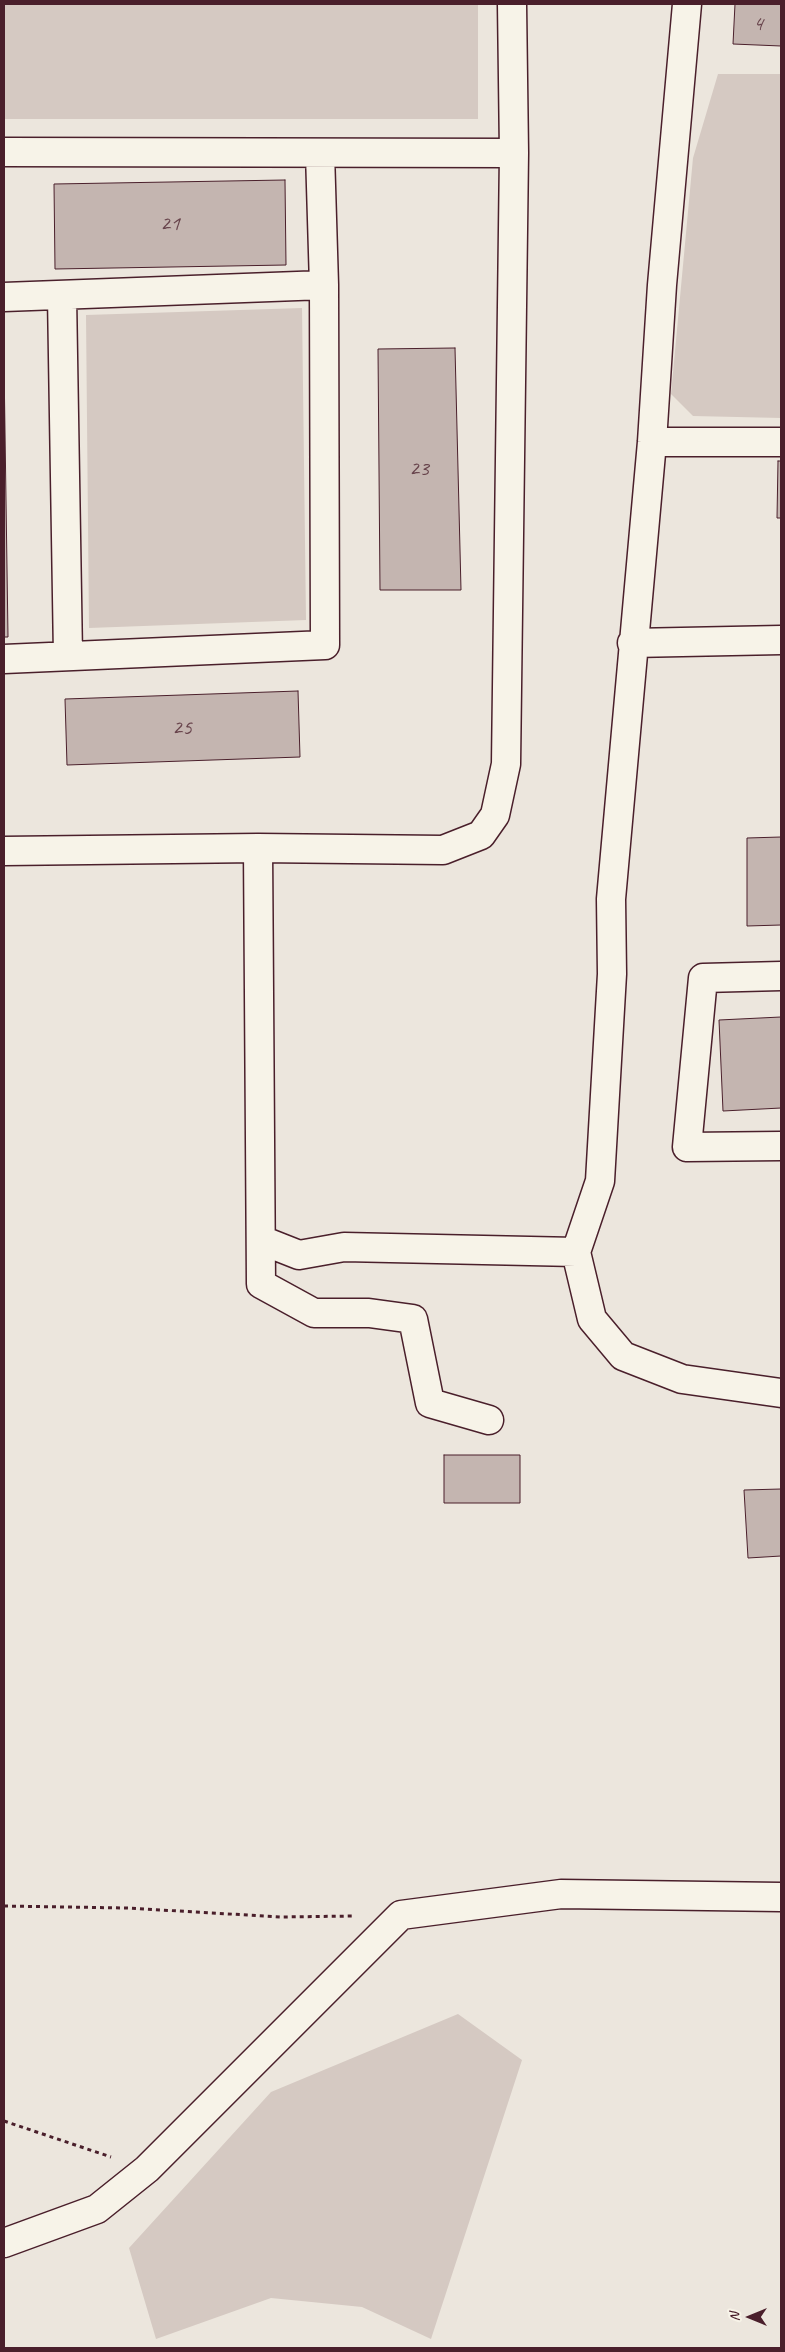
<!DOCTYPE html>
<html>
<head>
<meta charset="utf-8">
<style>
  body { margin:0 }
  #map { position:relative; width:785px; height:2352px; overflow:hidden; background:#ece6dd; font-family:Caveat,sans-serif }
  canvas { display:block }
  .frame { position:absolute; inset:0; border:5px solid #4a1f2b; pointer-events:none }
  .north { position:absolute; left:725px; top:2292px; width:50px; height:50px; -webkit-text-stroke:4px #f7f3e8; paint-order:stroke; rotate:270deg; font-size:14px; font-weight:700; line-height:20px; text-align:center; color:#4a1f2b }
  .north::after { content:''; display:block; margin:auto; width:18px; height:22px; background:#4a1f2b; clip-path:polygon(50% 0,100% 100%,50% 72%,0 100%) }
</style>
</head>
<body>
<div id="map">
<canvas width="785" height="2352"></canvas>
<div class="frame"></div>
<div class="north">N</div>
</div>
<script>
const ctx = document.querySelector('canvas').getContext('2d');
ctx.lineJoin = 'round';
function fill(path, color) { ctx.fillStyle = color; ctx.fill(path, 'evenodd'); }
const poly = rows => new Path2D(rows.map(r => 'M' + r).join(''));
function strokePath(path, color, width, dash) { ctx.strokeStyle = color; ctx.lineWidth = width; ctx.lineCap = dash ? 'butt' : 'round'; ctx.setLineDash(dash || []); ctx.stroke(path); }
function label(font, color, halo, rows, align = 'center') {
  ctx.font = font + ' Caveat,sans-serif'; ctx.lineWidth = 5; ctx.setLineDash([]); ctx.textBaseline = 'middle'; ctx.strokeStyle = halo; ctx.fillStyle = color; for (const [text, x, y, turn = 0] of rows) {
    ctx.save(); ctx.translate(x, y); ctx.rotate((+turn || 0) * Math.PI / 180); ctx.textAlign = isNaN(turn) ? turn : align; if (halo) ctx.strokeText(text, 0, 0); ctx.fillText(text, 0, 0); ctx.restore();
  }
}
fill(poly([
  [4,4,478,4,478,119,4,119],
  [718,74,781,74,781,418,693,416,671,394,693,158],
  [302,308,306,620,89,628,86,315],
  [458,2014,522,2060,431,2339,362,2307,271,2298,156,2339,129,2248,271,2092]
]), '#d5c9c2');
const building = poly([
  [735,4,781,4,781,46,733,44,735,4],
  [285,180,286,265,55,269,54,184,285,180],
  [455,348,461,590,380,590,378,349,455,348],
  [4,363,8,637,4,637,4,363],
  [778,461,781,461,781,518,777,518,778,461],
  [298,691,300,757,67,765,65,699,298,691],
  [781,837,781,925,747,926,747,838,781,837],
  [781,1017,781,1108,723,1111,719,1020,781,1017],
  [444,1455,520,1455,520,1503,444,1503,444,1455],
  [781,1489,781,1556,748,1558,744,1490,781,1489]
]);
fill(building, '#c4b5b0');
strokePath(building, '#4a1f2b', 1);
const minor = poly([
  [687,4,662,285,652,442,611,899,612,974,600,1181,576,1252,592,1319,623,1356,682,1379,781,1393],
  [4,152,514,153],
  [320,153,324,285],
  [62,296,68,656],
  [4,297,324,285,325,645,4,659],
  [652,442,781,442],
  [632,643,781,640],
  [258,848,261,1284,314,1313,369,1313,413,1319,430,1403,489,1420],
  [4,851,258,848,443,850,481,835,495,815,506,764,514,153,512,4],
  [781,976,703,978,687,1147,781,1146],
  [261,1240,299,1255,344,1247,576,1252],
  [4,2243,97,2209,147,2169,401,1915,561,1894,781,1897]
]);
strokePath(minor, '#4a1f2b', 31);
strokePath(poly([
  [4,1906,127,1908,281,1917,355,1916],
  [4,2121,111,2157]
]), '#4a1f2b', 3, [4, 4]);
strokePath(minor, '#f7f3e8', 28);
label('22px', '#68444c', null, [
  ["4",758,24],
  ["21",170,224],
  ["23",419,469],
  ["25",182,728]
]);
</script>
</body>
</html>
